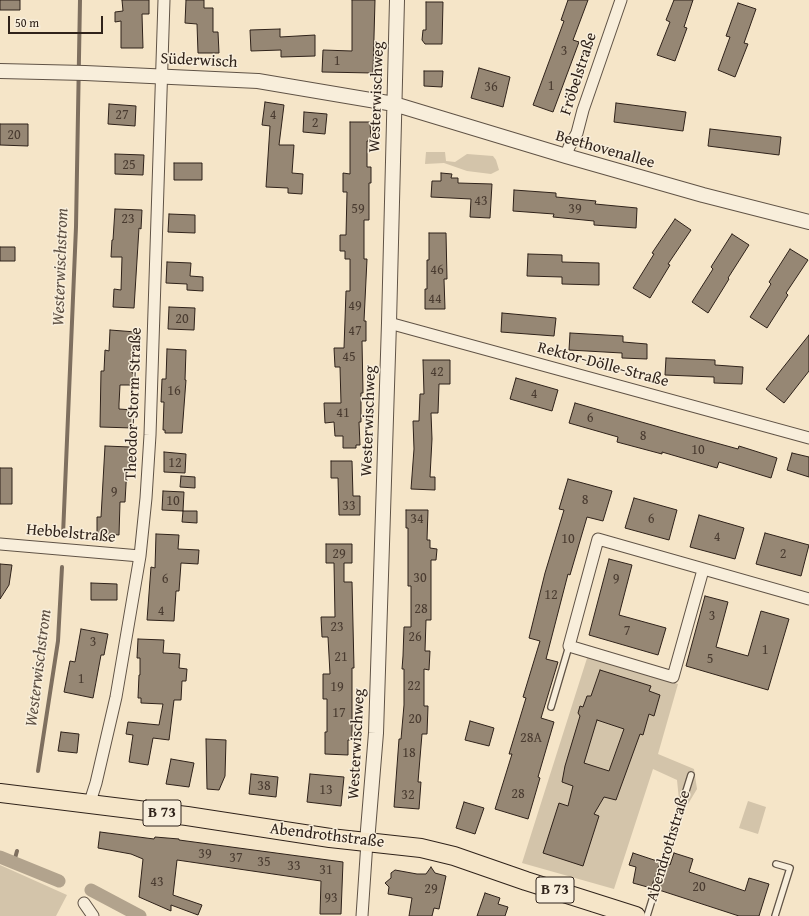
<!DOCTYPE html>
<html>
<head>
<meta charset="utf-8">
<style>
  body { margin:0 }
  #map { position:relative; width:809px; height:916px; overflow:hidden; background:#f5e5c8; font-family:"Gentium Book Plus",serif }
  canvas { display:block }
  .scale { position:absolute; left:8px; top:16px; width:95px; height:18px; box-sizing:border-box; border:2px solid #2f221a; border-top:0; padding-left:5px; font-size:12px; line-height:14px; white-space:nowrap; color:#2f221a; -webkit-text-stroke:3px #f8eedb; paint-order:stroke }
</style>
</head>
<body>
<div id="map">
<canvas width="809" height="916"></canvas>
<div class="scale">50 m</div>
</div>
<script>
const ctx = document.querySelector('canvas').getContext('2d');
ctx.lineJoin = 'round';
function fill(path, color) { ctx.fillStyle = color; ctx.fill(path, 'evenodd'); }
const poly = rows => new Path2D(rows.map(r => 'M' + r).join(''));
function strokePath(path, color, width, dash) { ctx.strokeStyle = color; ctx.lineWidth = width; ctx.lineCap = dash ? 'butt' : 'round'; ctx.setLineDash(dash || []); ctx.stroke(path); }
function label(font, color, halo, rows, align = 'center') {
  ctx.font = font + ' "Gentium Book Plus",serif'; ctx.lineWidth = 3; ctx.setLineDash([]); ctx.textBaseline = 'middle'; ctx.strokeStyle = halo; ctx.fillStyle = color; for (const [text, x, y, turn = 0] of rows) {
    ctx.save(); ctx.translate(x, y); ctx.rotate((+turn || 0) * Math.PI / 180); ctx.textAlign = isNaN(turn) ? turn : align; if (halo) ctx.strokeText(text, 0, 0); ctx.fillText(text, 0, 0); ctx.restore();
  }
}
fill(poly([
  [426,152,445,152,446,161,455,162,467,154,493,156,496,160,499,170,491,174,467,171,444,163,425,164],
  [588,655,678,684,658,754,694,769,697,789,688,804,679,800,677,780,653,769,614,889,522,863],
  [748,801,766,807,758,834,739,828],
  [0,865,67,895,56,916,0,916]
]), '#d3c4aa');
strokePath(poly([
  [63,535,76,227,80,0],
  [38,771,58,641,62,567],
  [14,862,17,851]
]), '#7e6f5f', 4);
strokePath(poly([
  [0,857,59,881],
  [91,890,140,916]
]), '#b2a38d', 13);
const building = poly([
  [0,0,20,0,20,10,0,10,0,0],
  [122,0,149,0,149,14,142,14,143,48,121,48,121,21,115,22,115,12,123,11,122,0],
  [186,0,204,0,204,8,213,8,213,32,218,32,219,53,198,53,197,24,185,23,186,0],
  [352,0,375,0,373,73,322,72,323,50,352,51,352,0],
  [568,0,588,0,573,40,579,42,553,112,533,105,564,21,561,20,568,0],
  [674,0,693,0,684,27,687,28,675,61,657,55,670,22,666,20,674,0],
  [426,2,443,2,442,44,425,44,422,40,423,30,426,30,426,2],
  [738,3,756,9,744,43,748,44,735,77,718,70,730,37,726,36,738,3],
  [280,29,280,37,315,35,315,56,281,57,281,50,251,51,250,30,280,29],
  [479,68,510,77,503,107,471,98,479,68],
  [424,71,443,71,442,87,424,86,424,71],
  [265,102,284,105,279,145,294,145,292,173,303,174,302,194,288,193,288,188,266,187,270,126,262,125,265,102],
  [616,103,686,112,683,131,614,122,616,103],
  [109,104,136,106,135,126,108,124,109,104],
  [304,112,327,114,325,134,303,132,304,112],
  [350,122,370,122,371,141,367,141,367,167,371,167,371,183,369,183,369,220,364,220,364,259,367,259,364,321,366,321,366,341,362,341,363,393,361,393,361,422,359,422,360,445,356,445,356,448,343,448,343,436,335,436,334,422,325,423,324,403,341,403,340,367,335,367,334,348,344,348,346,291,350,291,350,259,345,259,345,251,340,251,340,235,346,235,347,192,343,192,343,173,350,174,350,122],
  [0,124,28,124,28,146,0,145,0,124],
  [710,129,781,137,779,155,708,146,710,129],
  [115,154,144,155,143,175,115,174,115,154],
  [174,163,202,163,202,180,174,180,174,163],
  [441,173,452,174,451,178,458,178,458,183,492,184,490,218,470,217,471,199,431,197,432,181,441,181,441,173],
  [514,190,556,193,556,197,596,201,595,204,637,208,636,228,594,225,594,221,553,217,554,214,513,211,514,190],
  [115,209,142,210,141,229,139,228,134,308,113,307,114,289,121,290,122,257,111,257,112,240,113,240,115,209],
  [169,214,195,215,195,233,168,232,169,214],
  [675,219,691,230,668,264,670,265,650,298,633,288,654,254,652,253,675,219],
  [429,233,446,233,447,279,444,279,445,309,425,309,425,289,427,289,427,260,429,260,429,233],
  [732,234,749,245,728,278,729,279,708,313,692,302,713,269,711,267,732,234],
  [0,247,15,247,15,261,0,261,0,247],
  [790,249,808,260,786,293,788,295,767,328,750,317,771,284,769,282,790,249],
  [528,254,562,255,562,262,599,263,599,285,562,284,562,277,527,276,528,254],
  [167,262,191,263,190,276,203,277,203,291,187,290,187,284,166,283,167,262],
  [169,307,195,308,194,330,168,329,169,307],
  [502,313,556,318,554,336,501,332,502,313],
  [110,330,136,332,132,373,135,373,134,385,120,385,119,404,119,409,134,410,133,428,100,427,101,371,104,371,105,350,109,351,110,330],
  [570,333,623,336,623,342,647,344,647,359,622,358,622,353,569,350,570,333],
  [809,335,809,371,784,403,766,389,809,335],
  [167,349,186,350,185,380,186,380,182,433,165,433,165,430,163,430,164,402,161,402,162,379,166,379,167,349],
  [666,358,715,360,715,365,743,367,742,384,714,383,714,377,665,375,666,358],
  [423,360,450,360,450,384,439,384,438,413,431,413,432,439,430,477,435,477,435,490,411,489,414,449,413,421,419,421,420,394,424,394,423,360],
  [516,378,558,390,552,411,510,399,516,378],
  [575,403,680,433,738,449,739,446,777,458,771,478,719,462,717,468,662,452,662,454,617,442,618,437,569,423,575,403],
  [105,446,130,447,129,467,127,467,125,502,120,502,119,535,97,533,97,517,101,517,105,446],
  [164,452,186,454,185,473,164,472,164,452],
  [792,453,809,457,809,477,787,470,792,453],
  [331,461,352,461,353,496,360,496,360,515,339,515,338,478,331,478,331,461],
  [0,468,12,468,12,504,0,504,0,468],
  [181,476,195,477,195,488,180,487,181,476],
  [568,479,612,491,603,521,587,517,570,575,568,574,546,659,558,662,541,718,554,722,538,777,540,778,528,819,495,809,512,754,509,754,526,698,523,697,540,641,529,638,545,573,564,510,559,509,568,479],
  [163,491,184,492,183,511,162,510,163,491],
  [634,498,677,510,669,540,625,528,634,498],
  [406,510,428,510,427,540,430,540,430,548,437,549,436,560,431,560,431,620,426,620,425,651,430,651,429,670,424,669,424,706,428,706,427,734,422,734,418,782,421,782,419,809,394,807,399,739,401,739,404,705,404,669,402,669,403,656,404,627,411,627,411,586,408,586,408,528,406,528,406,510],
  [183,511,197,511,197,523,182,522,183,511],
  [699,515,744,528,735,559,690,547,699,515],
  [765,533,809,545,801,576,756,564,765,533],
  [156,534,179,535,178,549,199,550,198,564,181,563,179,591,176,591,174,621,147,620,151,567,155,568,156,534],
  [326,544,352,544,352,563,344,563,344,582,352,582,354,668,352,668,352,740,348,740,348,755,325,754,325,732,327,732,327,699,323,699,323,674,330,674,328,637,322,637,321,617,335,617,334,563,326,563,326,544],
  [609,559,632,565,619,615,666,628,658,655,589,635,609,559],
  [0,564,12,565,9,585,0,599,0,564],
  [91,583,117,584,117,600,91,600,91,583],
  [705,596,728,602,716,647,748,656,761,611,789,619,768,690,686,666,705,596],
  [81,629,108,634,104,655,101,655,93,698,64,692,70,661,75,662,81,629],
  [138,639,164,640,163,653,180,654,179,668,187,669,186,681,182,681,181,700,174,700,169,740,153,738,148,765,129,762,133,735,126,734,128,722,159,725,163,704,141,703,141,698,138,698,139,675,140,675,140,658,137,658,138,639],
  [600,670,651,686,649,691,660,695,654,716,649,714,643,735,640,734,616,800,604,797,594,814,599,816,583,866,543,853,559,803,568,806,573,786,562,782,565,766,580,716,578,713,580,706,583,707,587,696,591,696,600,670],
  [597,720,624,729,609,771,584,763,597,720],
  [470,721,494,728,489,746,465,740,470,721],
  [61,732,79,734,77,753,58,751,61,732],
  [206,739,226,740,225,776,219,790,207,789,206,739],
  [171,759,194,763,189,787,166,784,171,759],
  [251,774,278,777,276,797,249,794,251,774],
  [310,774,344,777,341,806,307,802,310,774],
  [464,802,484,808,475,834,456,828,464,802],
  [100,832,154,839,155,837,179,839,179,840,343,862,341,914,320,914,321,881,177,860,173,895,202,905,198,915,171,905,171,911,139,897,143,859,131,854,98,848,100,832],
  [633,853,660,862,651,888,633,883,636,867,629,865,633,853],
  [674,853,693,859,689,872,745,891,749,878,769,884,759,916,739,916,659,890,668,864,670,865,674,853],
  [431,867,435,873,446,876,439,909,434,908,432,916,409,916,412,898,388,894,389,887,385,883,391,878,391,873,395,870,417,874,426,874,431,867],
  [485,893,500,898,498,904,508,907,505,916,477,916,485,893]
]);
fill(building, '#968774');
strokePath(building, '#2f221a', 1);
const service = poly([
  [551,707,569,646],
  [647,916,691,775],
  [775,916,790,868,776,864]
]);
const minor = poly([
  [566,156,569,147,577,133,583,110,621,0],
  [389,323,809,438],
  [0,544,140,556],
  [703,570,673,677,569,646,598,539,809,599],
  [89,805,96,783,116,697,140,556,146,498,150,435,164,0],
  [84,903,93,916],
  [362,916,367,842]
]);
const tertiary = poly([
  [0,71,85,73,258,81,394,104,566,156,703,195,809,222],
  [367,842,376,733,389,323,397,0]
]);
const primary = poly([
  [0,793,187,816,330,838,421,848,454,856,526,881,636,916]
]);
strokePath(service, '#605346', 8);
strokePath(minor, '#605346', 13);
strokePath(tertiary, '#605346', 16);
strokePath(primary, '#2f221a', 20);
strokePath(service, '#f8eedb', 5.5);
strokePath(minor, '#f8eedb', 11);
strokePath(tertiary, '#f8eedb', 14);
strokePath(primary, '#f5e5c8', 18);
label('14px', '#493b30', null, [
  ["3",564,51],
  ["1",337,61],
  ["1",551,86],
  ["36",491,87],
  ["27",122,115],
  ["4",273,115],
  ["2",315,123],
  ["20",14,135],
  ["25",129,165],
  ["43",481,201],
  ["59",358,209],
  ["39",575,209],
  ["23",128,219],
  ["46",437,270],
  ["44",435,299],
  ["49",355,306],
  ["20",182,319],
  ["47",355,331],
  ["45",349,357],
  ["42",437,372],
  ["16",174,391],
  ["4",534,394],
  ["41",343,413],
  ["6",590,418],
  ["8",643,436],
  ["10",698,450],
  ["12",175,463],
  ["9",114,492],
  ["8",585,500],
  ["10",173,501],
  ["33",349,506],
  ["34",417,519],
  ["6",651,519],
  ["4",717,537],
  ["10",568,539],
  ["29",339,554],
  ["2",783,554],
  ["30",420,578],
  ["6",165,579],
  ["9",616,579],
  ["12",551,595],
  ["28",421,609],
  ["4",161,611],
  ["3",712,616],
  ["23",337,627],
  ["7",627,631],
  ["26",415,637],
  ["3",93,642],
  ["1",765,650],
  ["21",341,657],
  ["5",710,659],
  ["1",81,679],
  ["22",414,686],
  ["19",337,687],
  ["17",339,713],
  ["20",415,719],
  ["28A",531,738],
  ["18",409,753],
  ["38",264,786],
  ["13",326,790],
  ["28",518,794],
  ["32",408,795],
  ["39",205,854],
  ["37",236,858],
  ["35",264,862],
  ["33",294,866],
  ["31",326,870],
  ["43",157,882],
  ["20",699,887],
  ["29",431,889],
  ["93",331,898]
]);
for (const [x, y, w] of [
  [162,813,38],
  [555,890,38]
]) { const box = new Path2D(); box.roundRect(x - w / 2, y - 13, w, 26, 3); ctx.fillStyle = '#f8eedb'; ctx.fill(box); strokePath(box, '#2f221a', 1); }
label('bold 15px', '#2f221a', null, [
  ["B 73",162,813],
  ["B 73",555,890]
]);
label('16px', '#2f221a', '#f8eedb', [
  ["Süderwisch",199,61,3],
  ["Fröbelstraße",579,74,-72],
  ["Westerwischweg",377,97,-88],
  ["Beethovenallee",605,150,16],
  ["Rektor-Dölle-Straße",603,365,15],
  ["Theodor-Storm-Straße",134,404,-88],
  ["Westerwischweg",369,421,-88],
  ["Hebbelstraße",71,534,5],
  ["Westerwischweg",357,744,-87],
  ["Abendrothstraße",327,836,7],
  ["Abendrothstraße",669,846,-73]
]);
label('italic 17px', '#5d4f42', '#f8eedb', [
  ["Westerwischstrom",61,267,-88],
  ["Westerwischstrom",39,668,-83]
]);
</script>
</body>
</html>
